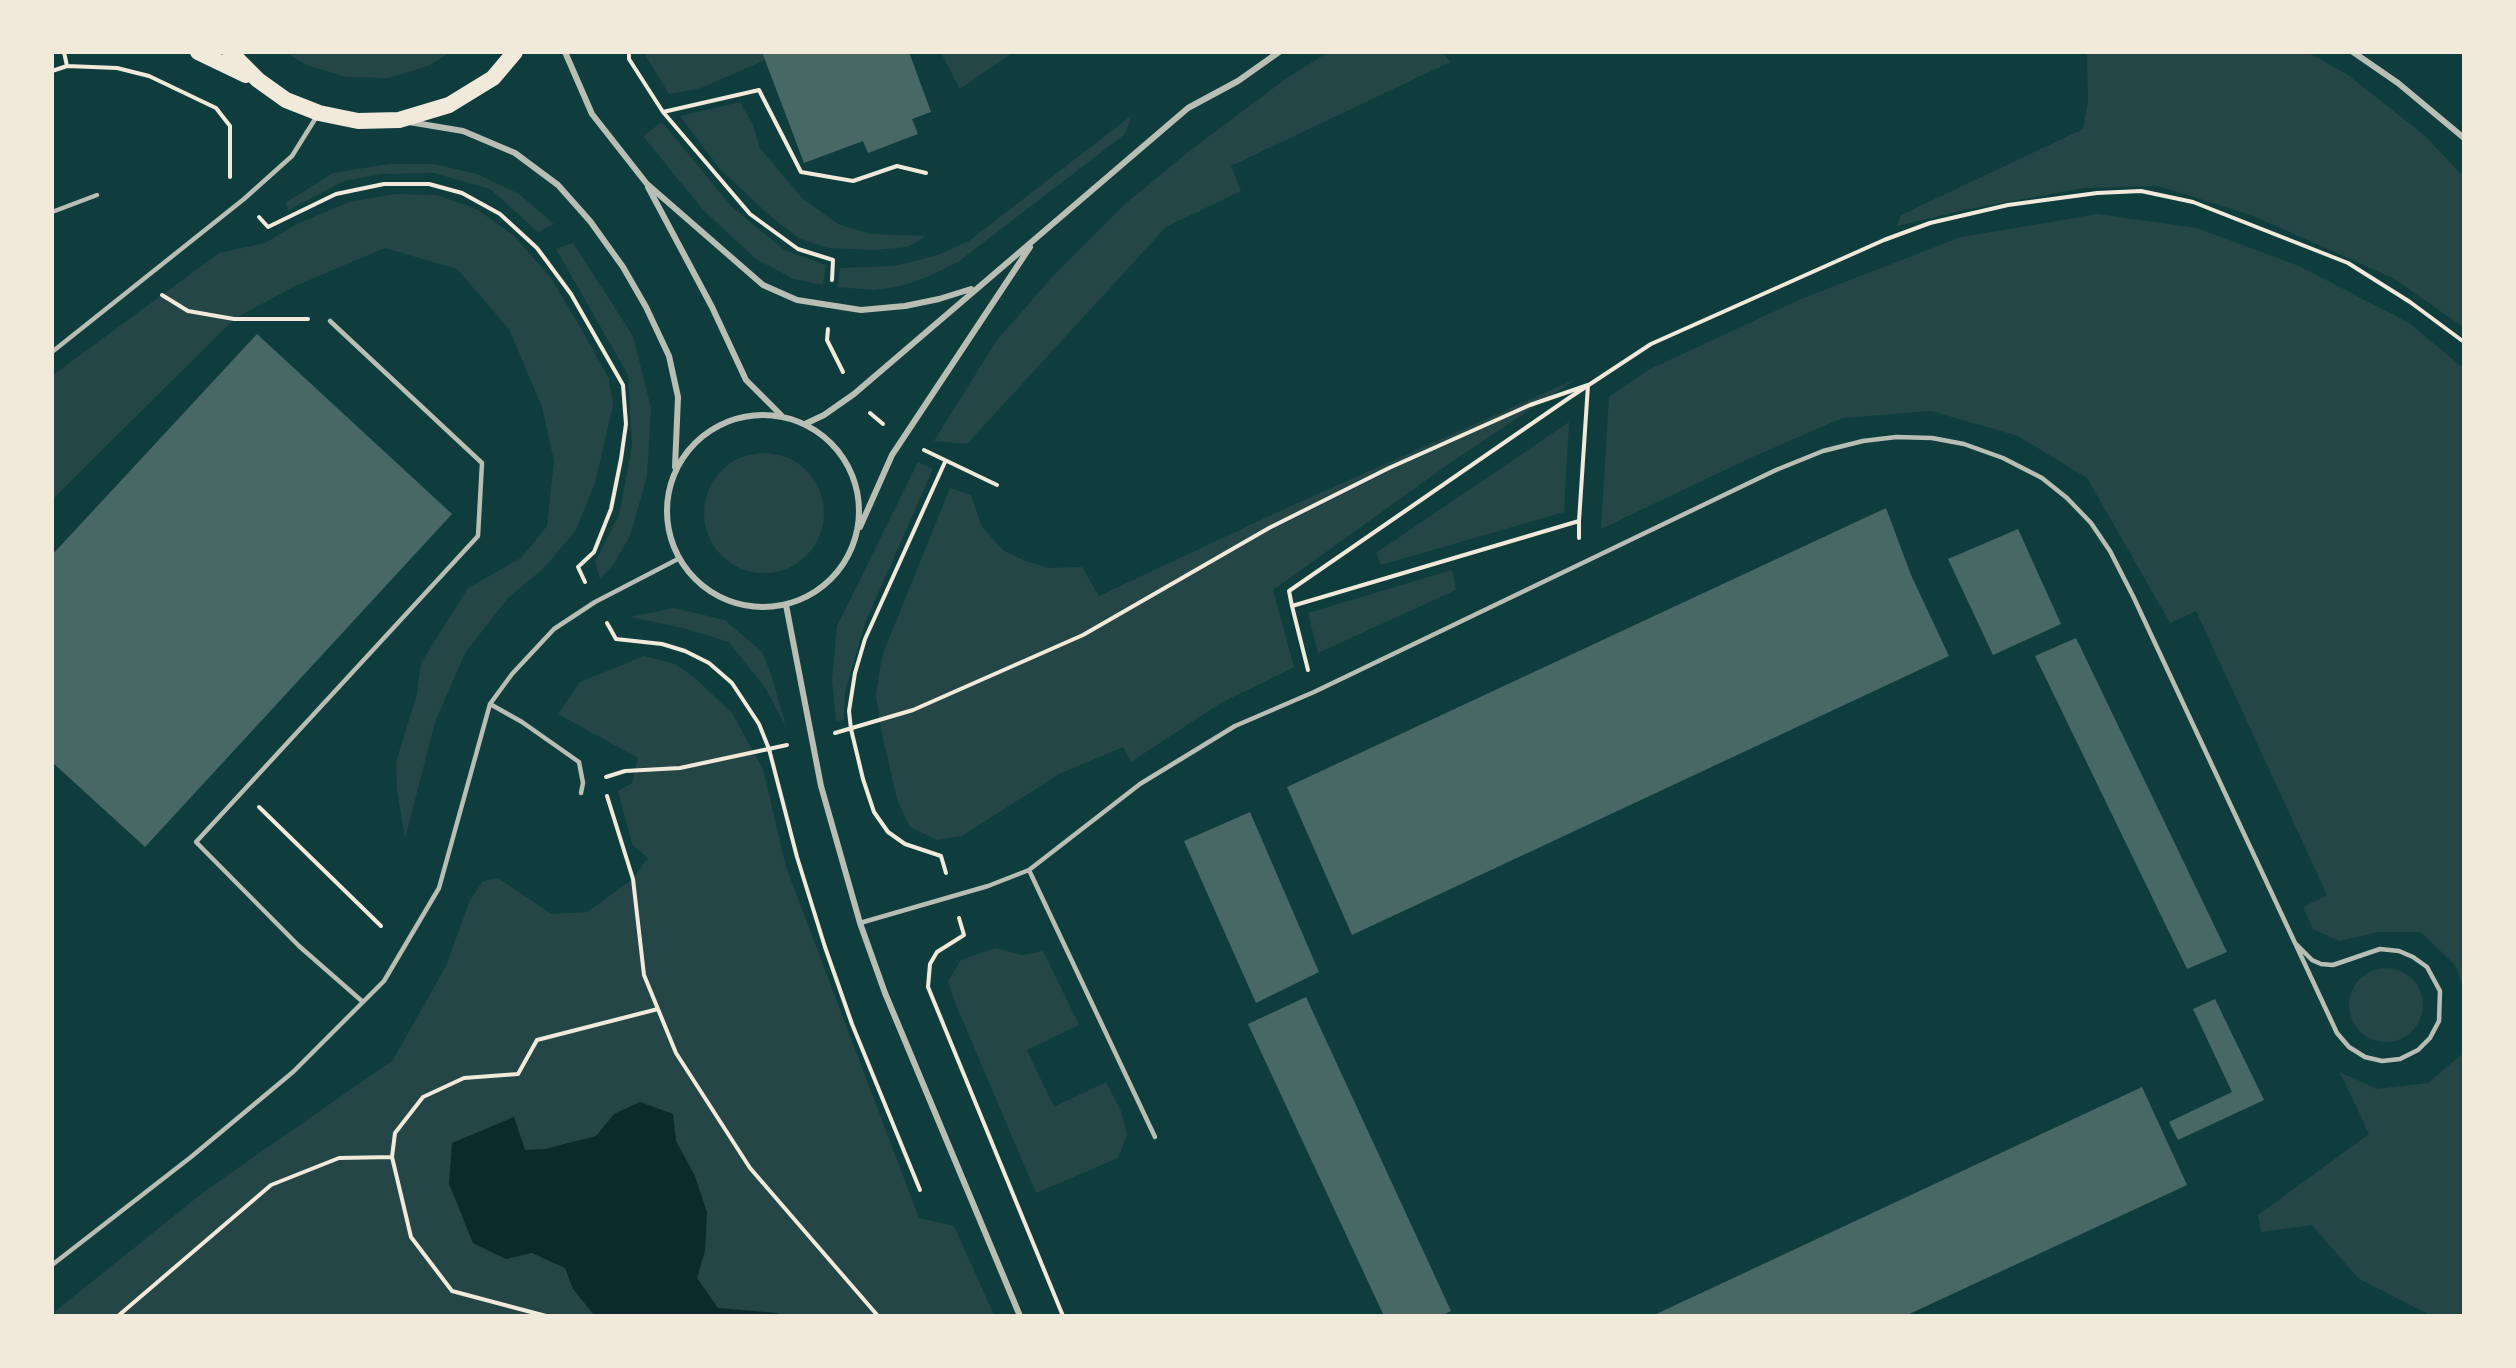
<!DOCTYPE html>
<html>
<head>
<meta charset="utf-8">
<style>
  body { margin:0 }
  #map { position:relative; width:2516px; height:1368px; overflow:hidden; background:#0f3d3e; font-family:Commissioner,sans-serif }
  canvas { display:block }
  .frame { position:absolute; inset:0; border:54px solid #f1e9da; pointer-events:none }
</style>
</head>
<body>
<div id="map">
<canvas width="2516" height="1368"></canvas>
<div class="frame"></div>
</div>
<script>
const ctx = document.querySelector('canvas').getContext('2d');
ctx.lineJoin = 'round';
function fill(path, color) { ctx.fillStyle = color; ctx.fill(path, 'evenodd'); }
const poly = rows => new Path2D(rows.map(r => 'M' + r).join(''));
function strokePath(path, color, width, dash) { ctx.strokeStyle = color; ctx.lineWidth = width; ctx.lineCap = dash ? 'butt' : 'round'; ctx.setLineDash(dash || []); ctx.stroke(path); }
fill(poly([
  [288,53,449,53,428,66,388,78,346,77,306,65],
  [644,53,762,53,765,60,701,88,669,94],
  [941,53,1012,53,960,89],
  [1327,53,1443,53,1450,62,1231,166,1241,191,1166,227,967,444,934,441,997,340,1053,276,1125,204,1192,149,1287,78],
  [2087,53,2309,53,2348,75,2424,135,2463,176,2463,327,2393,278,2251,215,2158,186,2084,188,1969,209,1897,226,1901,215,2083,129,2088,101],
  [740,102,753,125,760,148,803,199,838,224,870,234,926,236,908,247,874,250,828,248,798,238,767,213,720,169,680,116],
  [1132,115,1125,134,958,262,925,278,901,286,873,290,838,287,840,268,894,266,938,255,969,241],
  [662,122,732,207,784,250,826,265,823,285,794,279,756,259,703,210,643,136],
  [389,164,434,164,477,174,519,194,554,224,538,232,490,189,434,173,382,174,344,181,289,210,285,203,333,173],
  [395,194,437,195,478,210,513,235,551,278,583,332,609,379,613,405,595,483,576,530,544,568,508,598,465,653,435,722,405,839,397,790,396,762,417,694,421,663,468,588,521,558,547,526,554,461,542,407,509,329,457,269,385,248,295,286,234,319,53,499,53,375,219,253,265,243,295,225,349,202],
  [2097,214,2197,228,2299,266,2409,323,2463,368,2463,987,2455,965,2421,932,2379,932,2339,941,2313,929,2303,907,2327,895,2196,611,2170,623,2087,478,2018,436,1931,411,1842,418,1748,459,1601,529,1609,397,1648,370,1801,299,1961,237],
  [573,243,633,336,651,408,647,476,630,536,613,565,600,579,595,562,619,515,632,446,628,375,556,249],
  [1576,379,1443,468,1273,590,1294,667,1219,704,1131,762,1123,747,1059,774,962,836,937,840,910,827,898,802,881,730,876,694,882,656,950,488,971,495,982,527,1004,551,1026,561,1048,568,1082,567,1099,596,1282,510],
  [1569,422,1564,512,1381,565,1376,553],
  '704 513a60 60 0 1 1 120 0a60 60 0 1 1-120 0Z',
  [918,462,933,469,865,623,845,692,844,720,836,721,832,680,837,626],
  [1452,570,1456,590,1318,653,1308,613],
  [674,608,725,620,762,652,771,674,786,727,766,689,729,642,683,628,630,617],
  [644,656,675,664,695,678,732,713,763,769,786,867,919,1218,954,1226,994,1315,53,1316,53,1313,205,1191,393,1060,446,966,470,900,483,881,498,878,552,914,587,912,633,879,648,858,632,844,618,791,632,783,638,758,558,714,580,682],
  [995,948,1022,955,1043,951,1079,1025,1027,1050,1054,1107,1106,1082,1121,1111,1127,1135,1118,1158,1036,1193,954,1000,948,981,961,960],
  '2349 1005a37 37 0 1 1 74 0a37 37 0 1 1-74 0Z',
  [2463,1049,2463,1315,2430,1315,2359,1279,2312,1225,2261,1232,2258,1215,2369,1134,2340,1072,2377,1089,2428,1083,2462,1054]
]), '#244646');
fill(poly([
  [640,1102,673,1114,676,1141,695,1176,707,1212,705,1251,697,1278,718,1308,777,1313,779,1315,594,1315,573,1289,565,1268,532,1253,506,1259,473,1243,449,1184,452,1143,514,1117,525,1150,545,1149,596,1136,614,1114]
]), '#0a2a2b');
fill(poly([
  [762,52,909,52,931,112,912,119,918,134,868,153,863,141,804,163],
  [257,334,452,514,145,847,52,762,52,555],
  [1886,508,1911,575,1949,656,1352,935,1287,787],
  [2018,529,2061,624,1993,655,1948,559],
  [2076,638,2227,952,2187,969,2035,656],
  [1250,812,1319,972,1256,1003,1184,841],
  [1306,997,1451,1311,1441,1316,1384,1316,1248,1024],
  [2215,999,2264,1100,2178,1140,2169,1122,2232,1092,2193,1009],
  [2142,1087,2187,1185,1905,1316,1652,1316]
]), '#486865');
strokePath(poly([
  [64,52,67,66,117,68,149,76,216,108,230,126,230,177],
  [629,52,629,59,663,112,750,214,798,249,833,260,832,280],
  [52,71,67,66],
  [663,112,759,90,801,172,853,181,897,166,926,173],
  [259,217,268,227,336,194,384,184,429,184,462,193,500,214,537,248,571,294,623,385,626,424,621,459,611,509,594,552,578,567,585,582],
  [162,295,188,311,234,319,308,319],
  [828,329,827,340,843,372],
  [870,413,883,424],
  [924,450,997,485],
  [945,462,865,639,855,673,849,711,851,729,863,779,874,812,888,832,905,844,941,856,946,873],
  [1579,538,1579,521,1292,606,1289,591,1569,398,1651,344,1884,240,1930,223,2008,205,2097,193,2141,191,2193,202,2348,263,2410,302,2464,342],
  [1292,606,1308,670],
  [607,623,616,639,662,644,685,651,709,663,732,683,759,724,769,749,797,857,825,947,852,1024,920,1190],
  [835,733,913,710,1083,635,1269,528,1389,468,1530,405,1588,385,1579,521],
  [606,777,625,771,680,768,787,745],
  [607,796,633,879,644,975,676,1053,750,1168,878,1316],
  [259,807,381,926],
  [959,918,964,935,937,952,930,964,928,987,1063,1316],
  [392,1157,411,1237,452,1291,546,1316],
  [118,1316,271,1185,339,1158,392,1157,395,1133,423,1097,464,1078,518,1074,537,1040,658,1009]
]), '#f1e9da', 4);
strokePath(poly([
  [52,212,97,195],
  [330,321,482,463,478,536,196,842,299,946,363,1002],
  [52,352,244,199,292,156,317,116],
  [490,704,522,722,579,762,583,783,581,793],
  [1029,870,1155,1137],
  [860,923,988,886,1029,870,1140,784,1235,726,1314,692,1776,470,1823,451,1863,441,1896,437,1932,438,1964,444,2003,458,2042,478,2067,498,2091,523,2110,551,2133,596,2295,943],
  [2295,943,2312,960,2321,964,2333,965,2380,949,2399,951,2413,957,2427,967,2440,991,2439,1021,2430,1038,2418,1050,2400,1059,2382,1061,2365,1057,2349,1047,2337,1033,2295,943],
  [52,1265,191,1157,293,1072,384,981,439,888,490,704,512,674,554,629,595,602,678,559]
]), '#b8beb3', 4.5);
strokePath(poly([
  [565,52,592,114,647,184,763,285,797,300,861,310,905,306,939,299,971,289],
  [2353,52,2398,83,2464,138],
  [409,122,463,131,515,153,558,185,590,221,623,267,646,307,669,356,678,397,675,467],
  [648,187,712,307,746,380,781,415],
  '667 511a96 96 0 1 1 192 0a96 96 0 1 1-192 0Z',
  [805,424,824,415,854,394,1188,108,1238,81,1279,52],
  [860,527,892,455,1030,247],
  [786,605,821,786,860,923,885,993,1020,1316]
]), '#b8beb3', 6);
strokePath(poly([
  [198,52,246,75],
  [230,52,258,80,286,100,319,113,358,121,399,120,449,105,493,78,515,52]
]), '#f1e9da', 16);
</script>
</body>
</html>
